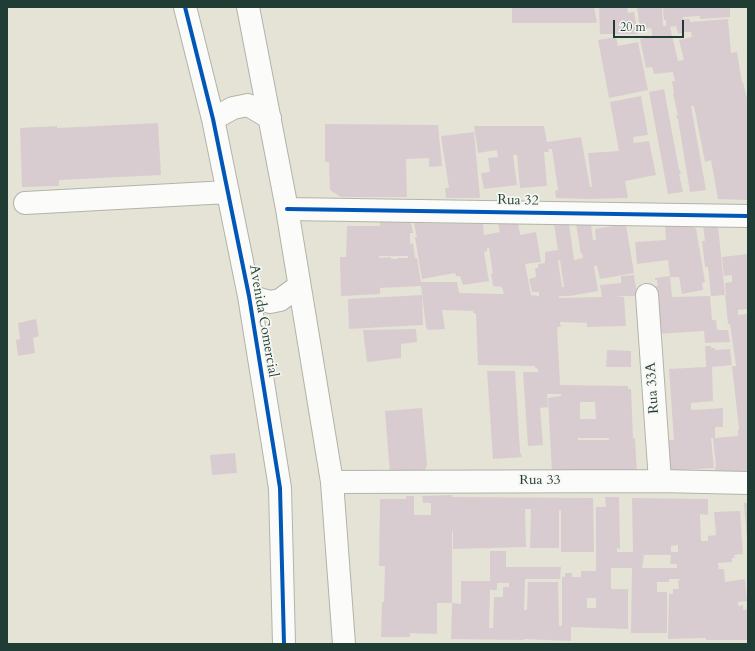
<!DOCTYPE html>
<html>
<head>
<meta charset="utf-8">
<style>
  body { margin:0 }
  #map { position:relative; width:755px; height:651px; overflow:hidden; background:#e5e3d5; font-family:Cardo,serif }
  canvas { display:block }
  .frame { position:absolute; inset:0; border:8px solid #1f3d34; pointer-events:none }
  .scale { position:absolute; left:613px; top:20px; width:71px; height:18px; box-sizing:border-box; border:2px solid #1f3d34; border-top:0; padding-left:5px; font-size:12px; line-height:14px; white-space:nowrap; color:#1f3d34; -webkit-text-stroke:3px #f6f6f2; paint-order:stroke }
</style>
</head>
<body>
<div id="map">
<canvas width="755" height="651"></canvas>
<div class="frame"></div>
<div class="scale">20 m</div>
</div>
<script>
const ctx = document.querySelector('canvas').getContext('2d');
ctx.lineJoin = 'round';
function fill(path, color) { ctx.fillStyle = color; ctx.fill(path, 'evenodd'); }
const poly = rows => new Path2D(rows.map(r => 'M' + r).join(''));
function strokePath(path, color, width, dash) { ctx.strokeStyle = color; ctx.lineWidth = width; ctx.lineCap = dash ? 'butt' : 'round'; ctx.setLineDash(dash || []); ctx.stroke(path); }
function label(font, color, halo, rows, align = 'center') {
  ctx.font = font + ' Cardo,serif'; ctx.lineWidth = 3.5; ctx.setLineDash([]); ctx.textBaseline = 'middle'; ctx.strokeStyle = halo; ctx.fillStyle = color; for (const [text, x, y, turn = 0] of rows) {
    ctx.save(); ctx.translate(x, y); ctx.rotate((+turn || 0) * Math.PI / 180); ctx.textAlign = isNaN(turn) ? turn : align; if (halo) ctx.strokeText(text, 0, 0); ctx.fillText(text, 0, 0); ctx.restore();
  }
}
fill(poly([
  [512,7,594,7,597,23,512,23],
  [599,7,627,7,628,13,634,12,638,34,600,34],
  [637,7,662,7,663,26,666,26,666,20,664,20,663,7,730,7,730,17,700,19,700,16,683,17,683,19,690,19,690,22,728,19,731,53,737,52,742,82,743,82,748,103,748,200,718,199,711,160,705,162,694,106,691,106,706,190,690,192,678,119,677,119,676,115,678,115,673,94,674,94,672,81,675,81,673,72,654,74,652,67,646,68,640,39,652,36,652,31,651,28,640,29],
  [676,26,678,34,683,33,683,32,691,32,692,37,679,40,684,60,678,61,670,27],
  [616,37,618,46,638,42,648,90,609,98,598,40],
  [664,89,679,170,680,170,681,174,679,174,683,192,668,194,649,92],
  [641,96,648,135,633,137,634,143,649,141,656,175,625,181,628,198,591,199,556,198,555,191,558,190,552,149,548,149,549,152,544,152,547,186,520,188,517,155,513,155,517,185,484,189,481,173,490,172,488,158,498,157,497,150,478,153,474,126,544,126,547,142,581,137,590,187,592,187,588,153,619,151,610,102],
  [158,123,161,175,59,180,59,186,22,187,20,128,57,126,57,128],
  [325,124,438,125,442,166,429,167,429,158,406,159,407,197,341,197,330,190,329,162,325,162],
  [474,132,480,198,446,198,445,188,449,188,441,136],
  [380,222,411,223,413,233,410,233,410,244,413,243,415,258,417,258,421,282,457,282,459,293,504,294,502,287,493,286,491,273,493,274,489,248,487,248,487,251,484,252,489,281,463,285,460,276,456,276,455,273,422,279,415,237,417,237,414,223,483,224,484,235,500,232,498,223,518,222,520,235,536,232,541,262,525,264,531,295,539,296,539,292,532,292,529,279,536,277,535,268,538,268,538,264,545,263,545,252,558,250,554,224,569,224,574,260,583,258,582,253,581,254,576,224,591,225,593,240,596,240,595,229,614,226,614,225,626,225,634,273,600,279,597,266,594,266,598,291,570,296,559,296,559,298,602,297,600,285,621,283,621,276,634,275,636,288,658,286,657,280,655,280,655,278,670,276,668,260,637,264,635,242,666,240,665,224,694,225,694,228,696,228,705,282,702,283,703,290,682,294,679,277,670,277,670,276,672,297,710,296,712,320,716,320,717,330,728,330,730,342,705,343,704,331,656,334,637,296,614,296,624,297,626,326,587,327,587,323,560,322,561,327,557,327,560,385,628,386,628,389,631,389,633,438,635,439,637,476,578,471,578,470,565,470,565,472,552,472,548,398,561,396,561,394,547,394,548,407,540,408,543,445,528,446,523,372,538,372,538,369,535,368,535,366,478,365,476,315,475,313,473,313,473,311,442,310,445,329,428,330,426,327,421,286,380,288,380,294,341,296,340,257,346,257,347,226,380,226],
  [379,256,408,256,408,258,398,258,398,259,391,259,391,257,379,258],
  [560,260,564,287,562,287,558,261],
  [580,402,595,402,596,419,580,419],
  [578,438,609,438,609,440,578,440],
  [703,225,718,226,725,295,711,296,708,267,705,267,702,241,705,241],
  [748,254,748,309,738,310,738,315,748,314,748,473,716,476,715,467,716,467,713,438,711,438,714,468,667,471,665,440,674,440,669,369,706,367,705,346,711,346,711,348,715,348,715,350,730,349,732,365,712,367,713,401,691,403,691,410,723,408,723,427,715,427,715,438,738,436,738,430,739,429,732,366,736,366,730,324,728,324,725,295,726,295,725,283,732,282,732,275,724,276,722,257],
  [422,295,423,325,349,329,348,299],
  [36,319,39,336,33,338,35,353,18,356,16,340,20,339,18,323],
  [416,329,417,342,401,344,401,358,367,362,363,330],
  [607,350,631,351,631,367,606,367],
  [487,371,515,371,520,452,522,457,493,459],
  [422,408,427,465,425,472,390,473,385,411],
  [235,453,237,473,212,475,210,455],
  [452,495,452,497,593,498,594,552,561,552,561,510,559,510,559,548,530,548,531,509,525,509,526,547,453,549,453,531,452,532,452,603,437,603,437,634,410,633,410,637,381,637,382,602,384,602,385,566,379,566,380,499,406,499,406,496,414,496,414,515,431,515,431,503,423,503,422,496],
  [605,497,619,497,620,549,617,548,617,552,633,552,632,498,708,499,708,515,700,514,701,541,708,541,708,536,716,535,714,512,740,511,743,554,734,555,735,558,732,558,732,562,718,563,719,569,724,569,725,582,745,579,747,601,738,602,738,606,743,605,743,610,748,609,748,640,706,640,706,638,668,639,669,594,673,594,673,589,679,589,678,581,680,580,680,579,669,579,669,582,657,582,657,592,667,592,667,633,631,633,632,568,611,568,611,589,628,589,628,629,571,627,571,641,524,639,524,640,451,639,452,603,461,604,461,581,490,581,490,551,506,551,506,567,561,567,560,579,525,579,524,610,527,610,528,582,558,582,559,626,562,626,562,577,565,577,565,573,572,573,572,577,581,577,581,571,596,571,596,507,606,507],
  [678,545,678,552,671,552,671,546],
  [643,555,671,555,670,564,677,564,677,568,642,568,644,556,643,556],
  [497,583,509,583,509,587,503,587,503,597,494,597,493,628,489,628,490,590,497,590],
  [587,598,596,598,596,608,587,608],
  [744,503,748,503,748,540,747,541]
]), '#d9ccd0');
const minor = poly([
  [185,7,213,119,249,296,280,488,284,644],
  [248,7,287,209,332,482,344,644],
  [213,119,233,108,248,105,270,118],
  [25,203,228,192],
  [287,209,748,216],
  [647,295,660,481],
  [249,296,270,302,280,300,299,286],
  [332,482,660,481,748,483]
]);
strokePath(minor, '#b2b3aa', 24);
strokePath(minor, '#fbfbf9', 22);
strokePath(poly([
  [185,7,213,119,249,296,280,488,284,644],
  [287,209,748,216]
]), '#0057b8', 4);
label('14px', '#1f3d34', '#f6f6f2', [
  ["Rua 32",518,201,1],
  ["Avenida Comercial",263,321,80],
  ["Rua 33A",653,388,-94],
  ["Rua 33",540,481]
]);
</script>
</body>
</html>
